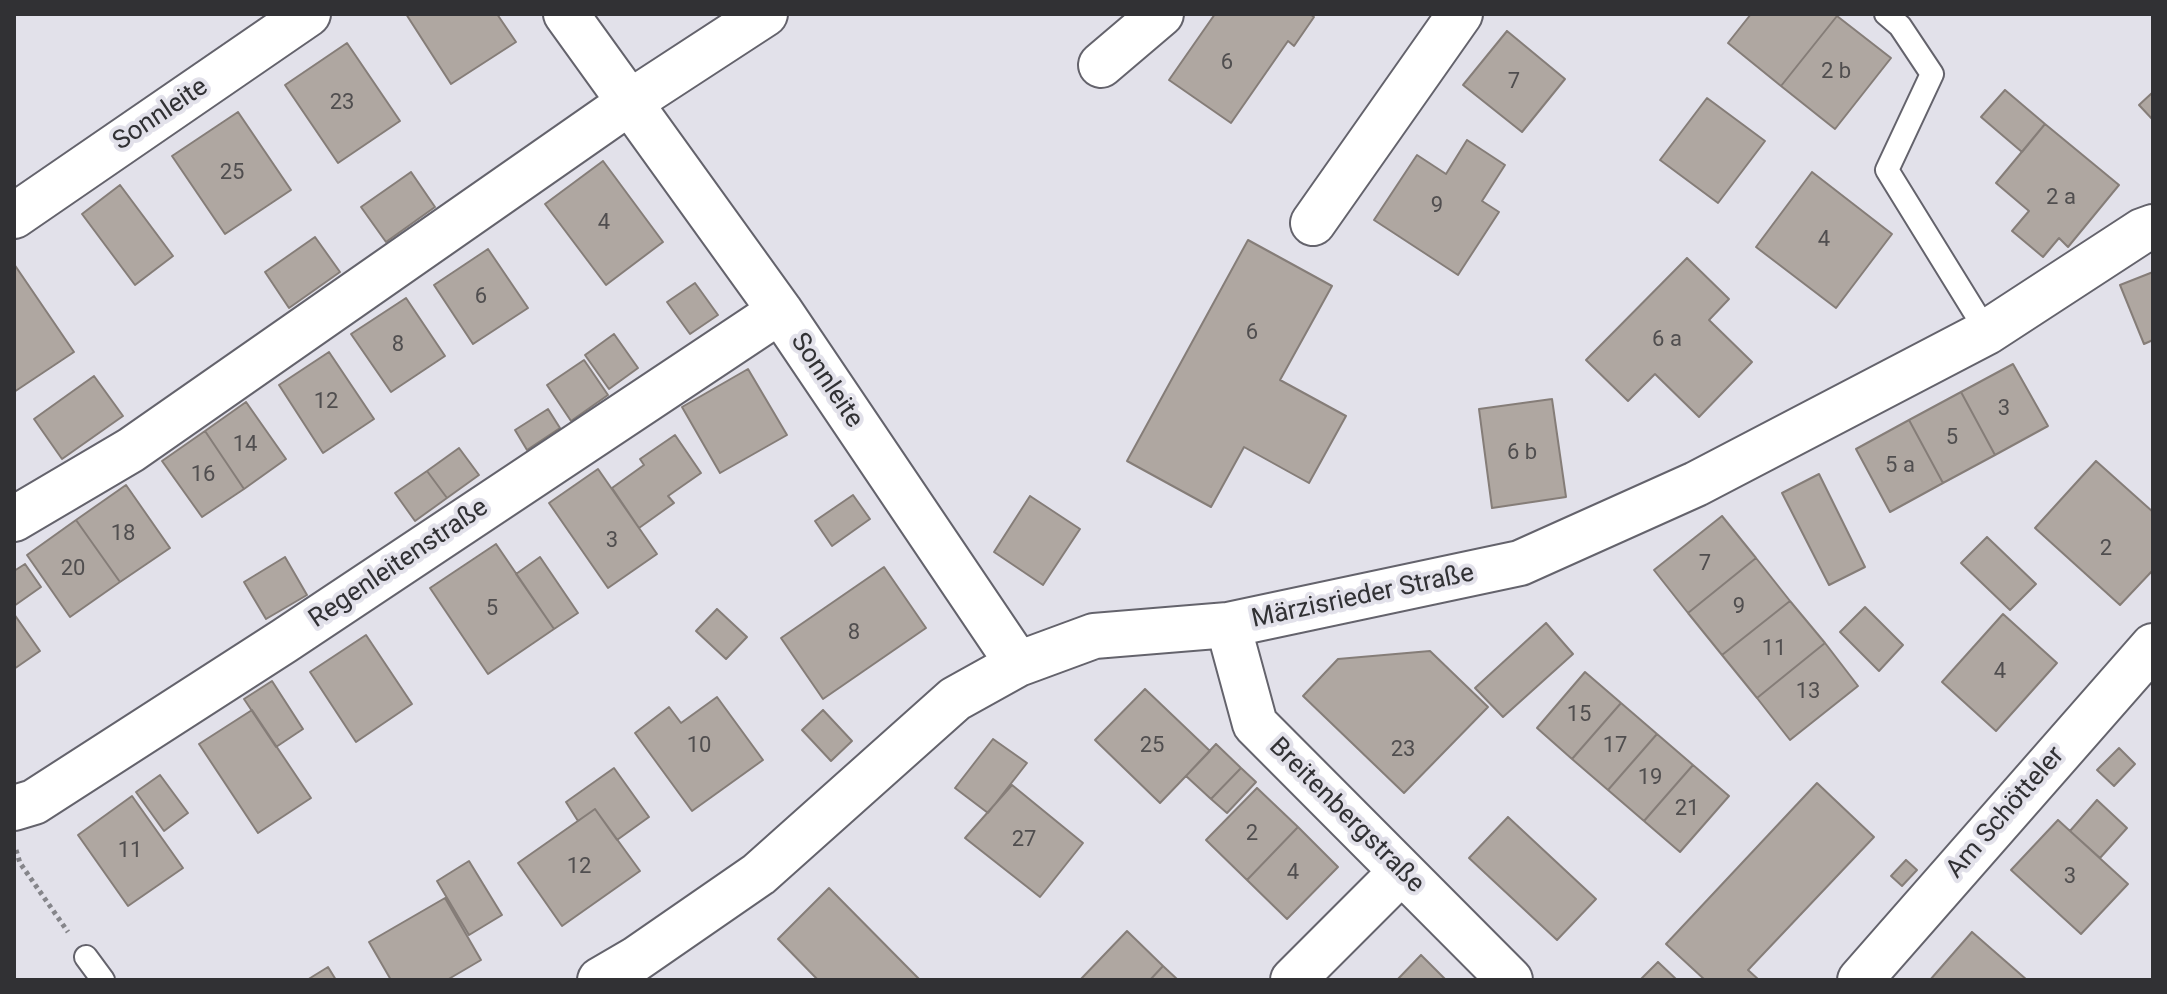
<!DOCTYPE html>
<html>
<head>
<meta charset="utf-8">
<style>
  body { margin:0 }
  #map { position:relative; width:2167px; height:994px; overflow:hidden; background:#e2e1ea; font-family:Roboto,sans-serif }
  canvas { display:block }
  .frame { position:absolute; inset:0; border:16px solid #313134; pointer-events:none }
</style>
</head>
<body>
<div id="map">
<canvas width="2167" height="994"></canvas>
<div class="frame"></div>
</div>
<script>
const ctx = document.querySelector('canvas').getContext('2d');
ctx.lineJoin = 'round';
function fill(path, color) { ctx.fillStyle = color; ctx.fill(path, 'evenodd'); }
const poly = rows => new Path2D(rows.map(r => 'M' + r).join(''));
function strokePath(path, color, width, dash) { ctx.strokeStyle = color; ctx.lineWidth = width; ctx.lineCap = dash ? 'butt' : 'round'; ctx.setLineDash(dash || []); ctx.stroke(path); }
function label(font, color, halo, rows, align = 'center') {
  ctx.font = font + ' Roboto,sans-serif'; ctx.lineWidth = 8; ctx.setLineDash([]); ctx.textBaseline = 'middle'; ctx.strokeStyle = halo; ctx.fillStyle = color; for (const [text, x, y, turn = 0] of rows) {
    ctx.save(); ctx.translate(x, y); ctx.rotate((+turn || 0) * Math.PI / 180); ctx.textAlign = isNaN(turn) ? turn : align; if (halo) ctx.strokeText(text, 0, 0); ctx.fillText(text, 0, 0); ctx.restore();
  }
}
const building = poly([
  [406,14,497,14,516,42,451,84,406,14],
  [1215,14,1310,14,1314,17,1294,46,1288,41,1231,123,1169,80,1215,14],
  [1751,14,1835,14,1837,16,1781,86,1728,43,1751,14],
  [1837,16,1891,58,1835,129,1781,86,1837,16],
  [1507,31,1565,79,1522,132,1463,85,1507,31],
  [347,43,400,121,338,163,285,85,347,43],
  [2005,90,2045,124,2022,152,1981,117,2005,90],
  [2153,92,2153,120,2139,105,2153,92],
  [1707,98,1765,141,1718,203,1660,160,1707,98],
  [238,112,291,190,225,234,172,156,238,112],
  [2045,124,2119,185,2068,247,2059,238,2043,257,2012,231,2029,211,1996,183,2045,124],
  [1467,140,1505,165,1482,201,1499,212,1458,275,1374,220,1417,155,1446,174,1467,140],
  [603,161,663,242,606,285,545,204,603,161],
  [411,172,435,207,386,242,361,207,411,172],
  [1812,172,1892,234,1836,308,1756,247,1812,172],
  [120,185,173,256,135,285,82,214,120,185],
  [315,237,340,272,289,308,265,272,315,237],
  [1248,240,1332,286,1280,380,1346,416,1309,483,1244,447,1211,507,1127,461,1248,240],
  [488,249,528,308,473,344,434,285,488,249],
  [1687,258,1729,299,1709,320,1752,362,1699,417,1655,374,1628,401,1586,360,1687,258],
  [14,264,74,352,14,392,14,264],
  [2153,272,2153,340,2144,344,2120,285,2153,272],
  [695,283,718,315,690,334,667,302,695,283],
  [406,298,445,356,391,392,351,334,406,298],
  [614,334,638,368,609,389,585,355,614,334],
  [329,352,374,419,323,453,279,385,329,352],
  [584,360,608,395,571,421,547,385,584,360],
  [2013,364,2048,426,1995,455,1961,392,2013,364],
  [748,369,787,435,720,473,682,407,748,369],
  [94,376,123,416,62,459,34,419,94,376],
  [1961,392,1995,455,1943,483,1909,420,1961,392],
  [1552,399,1566,497,1492,508,1479,409,1552,399],
  [246,402,286,459,244,489,205,431,246,402],
  [548,409,560,428,527,450,515,430,548,409],
  [1909,420,1943,483,1890,512,1856,449,1909,420],
  [205,431,244,489,202,517,162,461,205,431],
  [675,435,701,473,668,496,674,503,639,528,612,488,644,465,640,459,675,435],
  [459,448,479,475,447,498,427,471,459,448],
  [2096,461,2153,512,2153,570,2120,605,2035,528,2096,461],
  [598,469,657,554,608,588,549,503,598,469],
  [427,471,447,498,415,521,395,493,427,471],
  [1819,474,1865,567,1829,585,1782,493,1819,474],
  [126,485,170,548,120,582,76,520,126,485],
  [853,495,870,519,832,546,815,521,853,495],
  [1030,496,1080,529,1043,585,994,552,1030,496],
  [1722,516,1756,558,1688,613,1654,570,1722,516],
  [76,520,120,582,70,617,27,555,76,520],
  [1987,537,2036,584,2010,610,1961,563,1987,537],
  [496,544,554,629,488,674,430,588,496,544],
  [285,557,307,595,266,619,244,582,285,557],
  [540,557,578,613,554,629,516,574,540,557],
  [1756,558,1790,601,1722,655,1688,613,1756,558],
  [25,564,41,587,14,606,14,571,25,564],
  [884,567,926,628,823,699,781,638,884,567],
  [1790,601,1825,643,1757,698,1722,655,1790,601],
  [1865,607,1903,645,1879,671,1840,632,1865,607],
  [717,609,747,637,726,659,696,631,717,609],
  [14,614,40,651,14,669,14,614],
  [2003,614,2057,663,1996,731,1942,682,2003,614],
  [1546,623,1573,654,1503,717,1475,688,1546,623],
  [366,635,412,704,356,742,310,672,366,635],
  [1825,643,1858,686,1790,740,1757,698,1825,643],
  [1430,651,1488,707,1404,793,1303,696,1338,659,1430,651],
  [1585,672,1621,703,1572,759,1537,728,1585,672],
  [272,681,303,729,276,747,244,699,272,681],
  [1145,689,1210,751,1160,803,1095,740,1145,689],
  [717,697,763,760,692,811,635,733,669,707,681,723,717,697],
  [1621,703,1657,734,1608,790,1572,759,1621,703],
  [252,710,311,798,258,833,199,744,252,710],
  [823,710,852,741,831,761,802,730,823,710],
  [1657,734,1693,765,1644,821,1608,790,1657,734],
  [993,739,1027,763,988,813,955,788,993,739],
  [1216,744,1241,768,1211,799,1186,776,1216,744],
  [2119,748,2135,764,2114,786,2097,770,2119,748],
  [1693,765,1729,796,1680,852,1644,821,1693,765],
  [614,768,649,817,617,840,595,809,578,821,566,802,614,768],
  [1241,768,1256,782,1227,813,1211,799,1241,768],
  [160,775,188,813,164,831,136,792,160,775],
  [1817,783,1874,837,1748,970,1759,980,1705,980,1666,944,1817,783],
  [1012,785,1083,843,1040,897,965,838,1012,785],
  [1257,788,1298,827,1247,880,1206,840,1257,788],
  [132,796,183,868,128,906,78,835,132,796],
  [2097,800,2127,828,2100,858,2070,831,2097,800],
  [595,809,640,871,562,926,518,863,595,809],
  [1508,817,1596,899,1557,940,1469,858,1508,817],
  [2058,820,2128,884,2081,934,2011,870,2058,820],
  [1298,827,1338,867,1287,919,1247,880,1298,827],
  [1906,860,1917,870,1902,886,1891,876,1906,860],
  [469,861,502,915,469,935,437,881,469,861],
  [829,888,920,980,818,980,778,939,829,888],
  [445,898,481,960,447,980,391,980,369,942,445,898],
  [1127,931,1163,966,1150,980,1080,980,1127,931],
  [1972,932,2027,980,1930,980,1972,932],
  [1421,955,1446,980,1397,980,1421,955],
  [1658,962,1677,980,1640,980,1658,962],
  [1163,966,1178,980,1150,980,1163,966],
  [328,967,336,980,307,980,328,967]
]);
fill(building, '#afa7a1');
strokePath(building, '#857d78', 2);
const service = poly([
  [1886,14,1900,26,1932,74,1887,170,1987,332],
  [86,957,103,980]
]);
const minor = poly([
  [566,14,780,311,1018,664],
  [1101,65,1161,14],
  [14,216,308,14],
  [1313,223,1460,14],
  [14,519,131,450,630,102,765,14],
  [1228,625,1255,724,1510,980],
  [14,808,34,802,284,641,780,311],
  [600,980,636,959,759,874,955,699,1018,664,1094,636,1228,625,1520,563,1696,484,1987,332,2142,231,2153,227],
  [1293,980,1401,872],
  [1860,980,2153,646]
]);
strokePath(service, '#64636c', 26);
strokePath(minor, '#64636c', 48);
strokePath(poly([
  [16,850,20,863,68,932]
]), '#85858a', 5, [4, 4]);
strokePath(service, '#fff', 22);
strokePath(minor, '#fff', 44);
label('22px', '#504e4f', null, [
  ["6",1227,63],
  ["2 b",1836,72],
  ["7",1514,82],
  ["23",342,103],
  ["25",232,173],
  ["2 a",2061,198],
  ["9",1437,206],
  ["4",604,223],
  ["4",1824,240],
  ["6",481,297],
  ["6",1252,333],
  ["6 a",1667,340],
  ["8",398,345],
  ["12",326,402],
  ["3",2004,409],
  ["5",1952,438],
  ["14",245,445],
  ["6 b",1522,453],
  ["5 a",1900,466],
  ["16",203,475],
  ["18",123,534],
  ["3",612,541],
  ["2",2106,549],
  ["7",1705,564],
  ["20",73,569],
  ["9",1739,607],
  ["5",492,609],
  ["8",854,633],
  ["11",1774,649],
  ["4",2000,672],
  ["13",1808,692],
  ["15",1579,715],
  ["10",699,746],
  ["25",1152,746],
  ["17",1615,746],
  ["23",1403,750],
  ["19",1650,778],
  ["21",1687,809],
  ["2",1252,834],
  ["27",1024,840],
  ["11",130,851],
  ["12",579,867],
  ["4",1293,873],
  ["3",2070,877]
]);
label('26px', '#313134', '#e2e1ea', [
  ["Sonnleite",161,115,-34],
  ["Sonnleite",826,381,56],
  ["Regenleitenstraße",399,564,-34],
  ["Märzisrieder Straße",1363,597,-12],
  ["Am Schötteler",2006,813,-49],
  ["Breitenbergstraße",1346,816,45]
]);
</script>
</body>
</html>
